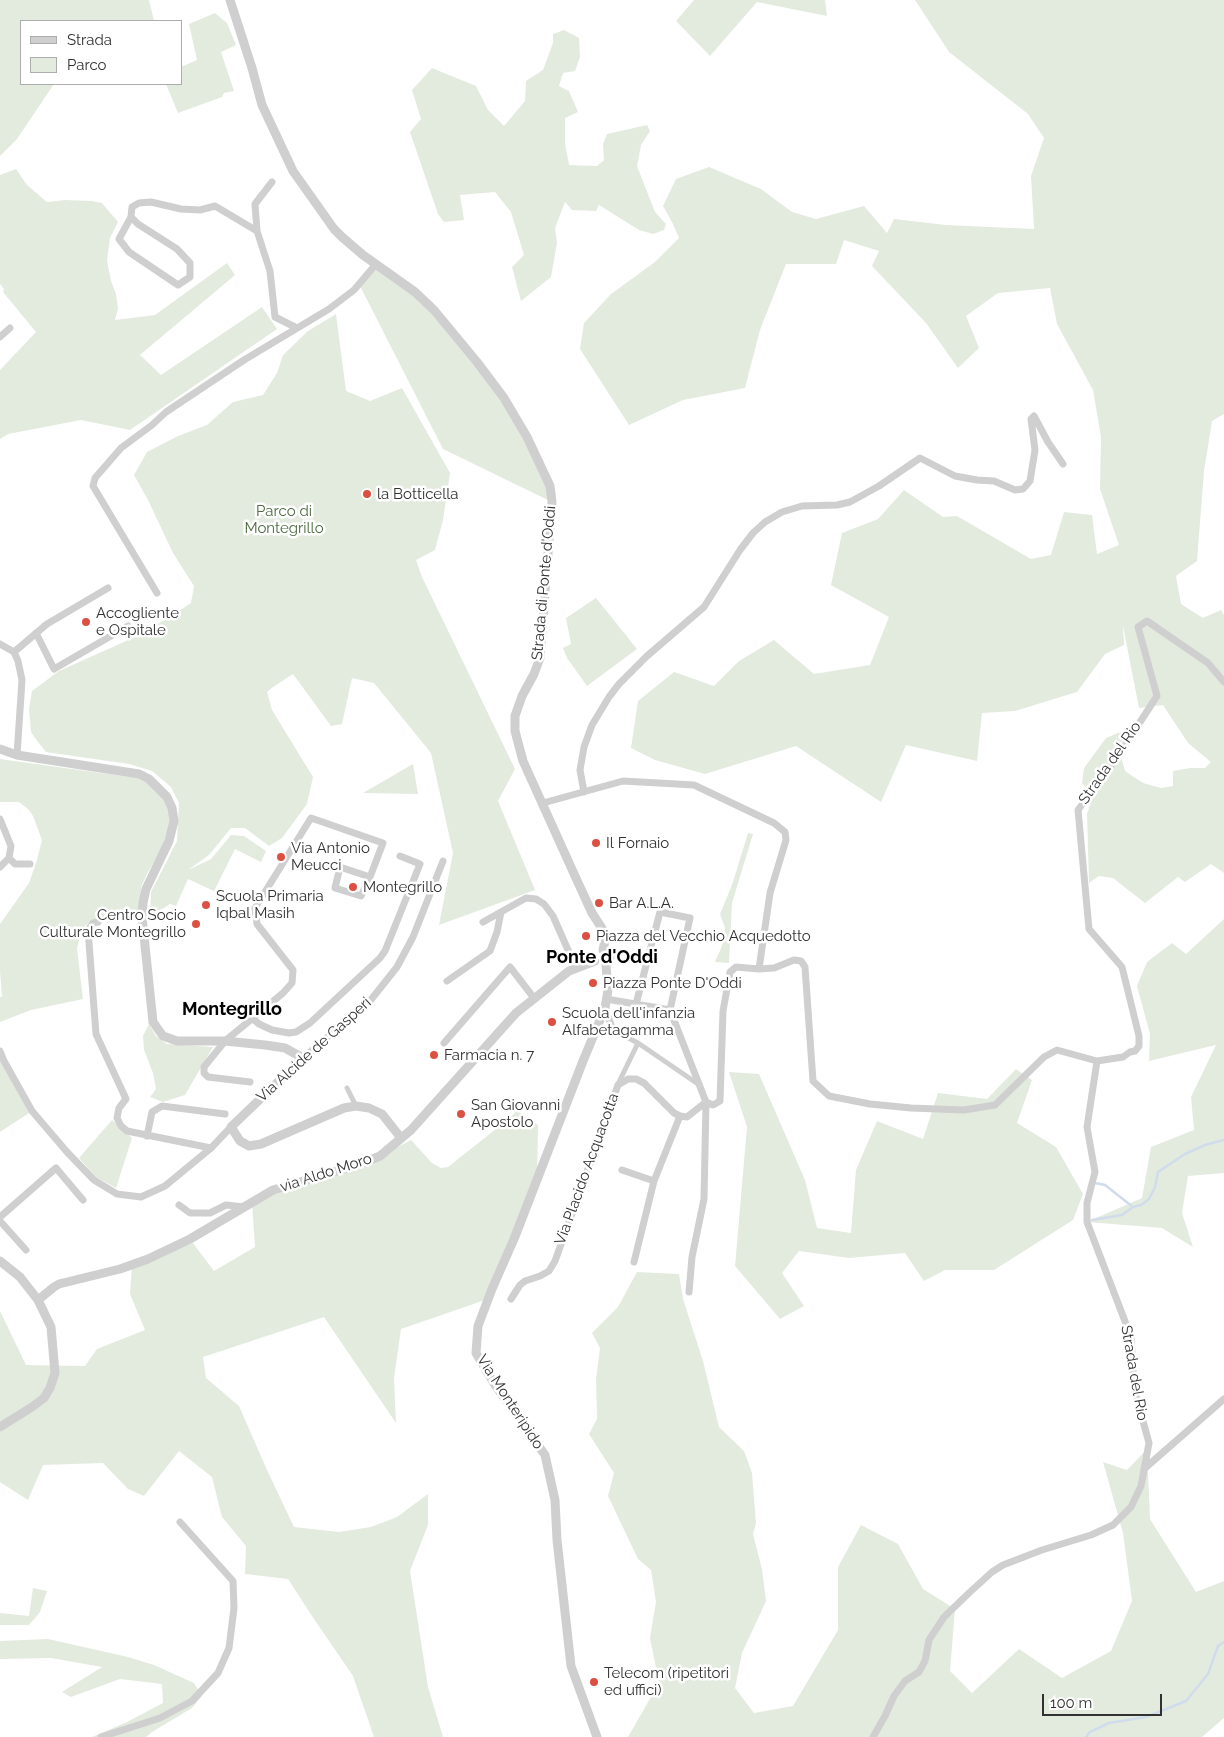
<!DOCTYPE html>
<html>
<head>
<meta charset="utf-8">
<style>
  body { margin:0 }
  #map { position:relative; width:1224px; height:1737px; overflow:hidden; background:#fff; font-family:Raleway,sans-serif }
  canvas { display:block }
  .legend { position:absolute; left:20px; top:20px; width:162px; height:65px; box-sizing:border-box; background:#fff; border:1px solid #adadad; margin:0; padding:6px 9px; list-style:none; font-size:15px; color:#323232 }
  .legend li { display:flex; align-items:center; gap:10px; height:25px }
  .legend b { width:25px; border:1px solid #adadad }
  .scale { position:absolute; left:1042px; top:1694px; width:120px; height:22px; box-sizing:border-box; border:2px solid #323232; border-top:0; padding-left:6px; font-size:15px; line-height:18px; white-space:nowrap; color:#323232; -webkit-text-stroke:4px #fff; paint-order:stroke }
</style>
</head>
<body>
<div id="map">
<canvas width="1224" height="1737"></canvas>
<ul class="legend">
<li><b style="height:6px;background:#cfcfcf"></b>Strada</li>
<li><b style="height:14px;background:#e3ebdf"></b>Parco</li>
</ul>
<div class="scale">100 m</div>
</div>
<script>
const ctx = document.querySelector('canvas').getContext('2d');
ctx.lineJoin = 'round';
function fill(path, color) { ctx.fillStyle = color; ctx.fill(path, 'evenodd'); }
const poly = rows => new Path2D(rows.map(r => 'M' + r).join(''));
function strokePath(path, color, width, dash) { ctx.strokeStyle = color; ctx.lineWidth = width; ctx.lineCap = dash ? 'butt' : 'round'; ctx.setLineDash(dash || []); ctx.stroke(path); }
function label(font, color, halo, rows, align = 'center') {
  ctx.font = font + ' Raleway,sans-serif'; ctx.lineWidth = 5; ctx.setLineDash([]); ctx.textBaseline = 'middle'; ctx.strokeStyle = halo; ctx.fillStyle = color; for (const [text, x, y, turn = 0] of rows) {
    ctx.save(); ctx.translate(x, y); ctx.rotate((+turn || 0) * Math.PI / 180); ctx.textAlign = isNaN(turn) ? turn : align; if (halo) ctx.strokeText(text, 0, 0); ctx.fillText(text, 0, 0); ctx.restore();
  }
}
fill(poly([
  [0,0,149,0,154,21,21,21,21,84,54,84,17,139,0,156],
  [694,0,825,0,827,16,757,2,710,56,676,21],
  [915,0,1224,0,1224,414,1212,421,1204,471,1197,561,1176,576,1181,604,1203,618,1221,610,1224,615,1224,873,1211,864,1185,882,1178,877,1145,903,1113,878,1099,876,1089,883,1087,814,1093,796,1082,783,1084,768,1106,738,1118,733,1128,732,1123,741,1118,746,1125,771,1143,783,1161,788,1173,786,1173,771,1190,768,1205,768,1211,762,1188,743,1163,705,1139,708,1123,626,1124,645,1105,654,1077,692,1015,711,982,713,977,761,906,745,881,802,796,746,705,774,655,760,631,748,638,701,674,672,714,686,739,661,774,640,814,674,870,665,889,617,831,585,842,533,878,519,904,490,943,517,957,516,1031,559,1051,555,1064,512,1092,515,1097,554,1119,545,1100,489,1101,437,1093,390,1057,324,1050,288,998,293,966,316,979,348,958,368,926,323,872,266,879,251,844,240,836,264,786,264,760,330,745,388,683,400,629,425,580,349,584,323,611,294,655,262,679,238,673,224,663,206,676,179,709,167,761,189,792,212,816,219,864,206,887,233,894,219,946,225,1034,229,1031,176,1044,138,1028,114,949,52],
  [215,13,227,23,236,45,221,52,234,91,224,93,222,97,178,113,166,84,181,84,181,67,197,60,189,24],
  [564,30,579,38,580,57,575,71,563,73,559,86,569,91,578,112,565,118,565,143,569,165,597,166,604,160,603,144,607,134,647,125,650,131,641,145,637,166,655,212,666,224,664,230,653,234,639,230,599,205,596,211,572,210,565,202,555,228,557,243,551,277,521,301,512,267,524,255,511,212,495,192,460,195,464,220,444,222,438,214,410,132,421,119,412,90,432,68,476,86,488,110,504,126,525,101,526,81,543,70,553,43,553,34],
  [16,169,27,185,47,202,65,200,92,201,102,203,118,222,110,238,107,261,111,281,116,294,118,309,115,320,155,315,227,263,235,275,140,355,161,375,262,307,277,329,130,430,81,420,8,434,0,439,0,370,36,332,3,292,4,289,0,284,0,175],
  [376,264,434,310,527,437,552,502,443,449,359,284],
  [336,314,346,391,370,401,402,388,450,473,443,520,435,550,416,560,422,577,515,769,498,801,535,890,439,925,453,853,431,753,374,683,352,678,342,724,331,726,293,674,273,687,267,692,272,710,313,777,307,804,282,838,269,846,245,828,231,828,209,855,188,870,211,859,231,835,244,836,266,851,261,862,235,849,214,891,188,879,176,906,170,904,150,917,151,892,177,841,179,803,171,787,152,771,129,764,46,752,38,742,31,732,29,709,32,691,59,671,144,633,191,603,194,586,173,553,148,500,134,475,147,452,178,436,207,425,233,402,263,395,277,373,283,355,308,331],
  [596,598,637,649,587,686,567,658,563,648,571,644,566,618],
  [0,759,137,778,151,785,163,797,169,811,170,824,161,850,148,872,141,887,140,916,115,920,93,920,85,926,80,934,77,949,83,999,31,1010,0,1022,0,997,2,997,0,971,0,924,29,883,37,860,42,840,33,816,28,809,19,802,0,802],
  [413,764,418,794,363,793],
  [748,833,753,834,732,903,729,963,715,962,722,946,725,928,720,914,732,885],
  [1224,919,1224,1173,1188,1176,1182,1213,1193,1247,1162,1228,1087,1222,1142,1198,1151,1147,1194,1130,1191,1097,1216,1045,1149,1061,1150,1034,1137,986,1147,962,1172,943,1186,954],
  [149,1024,156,1036,167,1044,213,1047,185,1095,163,1102,150,1097,156,1089,153,1073,144,1050,143,1036],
  [0,1058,29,1113,0,1132],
  [1016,1069,1032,1080,1017,1123,1056,1147,1083,1194,1073,1220,994,1270,945,1270,924,1281,905,1253,849,1258,799,1251,782,1273,804,1306,780,1319,735,1266,747,1127,729,1072,759,1074,805,1180,817,1228,851,1233,856,1170,877,1121,923,1139,938,1093,987,1099],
  [517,1110,538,1125,537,1180,488,1299,401,1329,394,1378,396,1423,324,1317,203,1357,206,1378,239,1406,267,1470,294,1527,339,1532,371,1527,397,1517,428,1494,428,1525,410,1571,428,1687,443,1737,374,1737,353,1676,314,1619,288,1579,245,1574,246,1546,222,1517,212,1477,179,1451,144,1496,128,1489,103,1463,43,1465,28,1500,0,1482,0,1311,26,1365,85,1366,97,1349,145,1330,130,1294,132,1265,190,1239,214,1271,255,1247,252,1202,380,1156,411,1140,432,1163,441,1168,448,1167,511,1117],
  [112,1120,132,1138,116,1188,96,1177,79,1158],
  [637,1272,679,1274,683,1299,703,1361,719,1427,744,1451,752,1473,756,1523,753,1534,762,1569,766,1601,742,1653,735,1688,754,1713,793,1706,838,1630,838,1567,861,1525,898,1544,923,1589,955,1609,950,1671,972,1693,1019,1649,1062,1678,1111,1651,1132,1601,1123,1533,1103,1462,1127,1470,1147,1449,1150,1519,1196,1592,1224,1581,1224,1718,1202,1737,628,1737,659,1683,650,1638,656,1602,651,1570,638,1559,608,1496,614,1473,589,1434,597,1419,596,1379,600,1348,592,1333,618,1307],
  [33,1588,47,1591,40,1612,29,1625,0,1625,0,1613,29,1616],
  [48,1639,128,1657,154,1665,194,1683,202,1696,192,1708,152,1732,146,1737,92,1737,127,1722,163,1703,162,1684,120,1679,71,1697,62,1692,102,1667,51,1658,0,1659,0,1641]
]), '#e3ebdf');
strokePath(poly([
  [1095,1183,1105,1185,1133,1207],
  [1092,1220,1122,1215,1133,1207,1141,1205,1149,1199,1155,1187,1158,1172,1185,1154,1205,1145,1224,1140],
  [1086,1737,1090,1732,1109,1723,1146,1717,1186,1701,1208,1674,1218,1646,1224,1642]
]), '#d0dcec', 2.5);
strokePath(poly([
  [613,1030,638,1043,698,1084],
  [618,1084,638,1043],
  [347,1088,356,1106]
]), '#cfcfcf', 5);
strokePath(poly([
  [272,182,255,204,257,231,270,271,275,317,297,328],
  [131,217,119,239,129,252,178,285,190,277,190,263,177,249,138,224,131,217,132,207,139,203,151,202,181,209,200,210,215,206,257,231],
  [0,337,10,328],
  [157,593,93,486,95,478,121,448,152,425,166,412,244,360,329,309,354,290,376,264],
  [36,633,54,669,128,626],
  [0,644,14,652],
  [17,755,22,680,18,661,14,652,47,624,108,588],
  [584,792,580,770,584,747,592,725,609,697,619,684,647,656,704,607,740,550,753,533,765,522,782,512,802,506,837,505,850,502,879,486,920,458,955,476,977,480,994,481,1015,490,1023,489,1030,481,1035,450,1031,419,1034,416,1048,442,1063,464],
  [543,803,623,781,694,785,774,823,785,832,786,840,770,893,759,969,736,967,730,972,723,1011,720,1101,713,1105,706,1102,670,1010,606,999],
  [0,819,11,846,9,858,0,867],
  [9,858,15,864,30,864],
  [98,922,93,923,88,930,96,1034,126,1099,119,1108,117,1118,121,1126,127,1131,211,1148],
  [483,922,526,898,536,899,544,904,553,916,576,968],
  [759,969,774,968,794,960,801,961,805,967,813,1081,829,1096,870,1104,911,1108,964,1110,995,1105,1044,1057,1057,1050,1097,1061,1123,1057,1130,1052,1135,1051,1139,1046,1139,1036,1122,967,1089,929,1078,810,1116,759,1157,696,1138,627,1147,621,1208,663,1224,682],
  [447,981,490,951,497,932,501,912],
  [636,1004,660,912,690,918,670,1010],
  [605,1008,613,1030],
  [253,1019,259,1024,272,1030,289,1033,296,1032,310,1023,380,958,385,951,420,864,400,856],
  [444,1043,510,967,534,998],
  [0,1051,4,1061,32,1111,67,1152,94,1180,117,1194,141,1197,165,1186,211,1148,231,1127],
  [303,1058,370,1001,397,967,413,937,443,861],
  [250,1082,208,1077,204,1073,204,1067,225,1041,283,993,292,983,293,970,257,924,255,908,311,818,383,843,370,877,361,896,335,888,340,867,370,877],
  [147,1136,152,1112,162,1106,225,1114],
  [622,1170,654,1181],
  [179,1205,190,1213,210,1213,226,1205,244,1207],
  [0,1217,56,1168,83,1200],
  [0,1221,26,1250],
  [634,1262,654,1181,680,1116],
  [689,1292,692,1257,704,1199,706,1102],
  [511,1299,520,1285,525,1281,540,1276,549,1271,555,1261,618,1085,628,1079,636,1079,644,1083,674,1113,680,1116,687,1117,706,1102],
  [1144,1469,1224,1399],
  [101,1737,160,1718,192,1701,218,1673,229,1648,234,1608,233,1581,180,1522],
  [873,1737,885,1716,894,1696,905,1681,919,1672,925,1661,929,1640,944,1617,970,1592,992,1572,1003,1565,1042,1550,1091,1535,1113,1525,1131,1507,1141,1486,1149,1443,1134,1388,1131,1337,1087,1222,1087,1203,1095,1172,1087,1127,1097,1061]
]), '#cfcfcf', 7);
strokePath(poly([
  [230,0,252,68,262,105,293,171,334,229,342,237,363,255,415,292,434,310,477,362,504,398,527,437,550,486,552,502,540,658,534,674,522,696,515,716,515,731,523,761,575,876,592,913,603,930,605,941,603,950],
  [0,749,17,755,139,774,149,779,167,797,172,808,174,821,169,841,146,889,143,903,142,917,153,1022,163,1036,177,1041,225,1041,265,1045,285,1048,303,1058,231,1127,240,1141,249,1146,261,1144,344,1108,356,1106,369,1108,382,1114,401,1138],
  [603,950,609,953,610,958,606,965],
  [0,1261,20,1277,38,1300,51,1327,55,1373,50,1388,44,1398,32,1407,0,1427],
  [38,1300,54,1287,59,1284,120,1269,148,1259,190,1239,273,1190,360,1164,380,1156,411,1130,516,1013,569,971,595,961],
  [597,1737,571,1666,557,1540,555,1500,545,1455,495,1385,476,1353,478,1326,492,1289,514,1239,583,1061,605,1008,608,990,606,965]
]), '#cfcfcf', 9);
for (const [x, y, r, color] of [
  [367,494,5,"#dc5042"],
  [86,622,5,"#dc5042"],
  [596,843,5,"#dc5042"],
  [281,857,5,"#dc5042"],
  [353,887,5,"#dc5042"],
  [599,903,5,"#dc5042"],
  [206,905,5,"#dc5042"],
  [196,924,5,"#dc5042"],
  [586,936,5,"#dc5042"],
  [593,983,5,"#dc5042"],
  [552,1022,5,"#dc5042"],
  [434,1055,5,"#dc5042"],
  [461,1114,5,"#dc5042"],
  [594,1682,5,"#dc5042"]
]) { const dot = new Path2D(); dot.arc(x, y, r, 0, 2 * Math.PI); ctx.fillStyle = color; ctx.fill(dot); strokePath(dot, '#fff', 2); }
label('15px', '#323232', '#fff', [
  ["la Botticella",377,494],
  ["Accogliente",96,613],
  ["e Ospitale",96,630],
  ["Il Fornaio",606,843],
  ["Via Antonio",291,848],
  ["Meucci",291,865],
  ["Montegrillo",363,887],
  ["Scuola Primaria",216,896],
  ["Iqbal Masih",216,913],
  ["Bar A.L.A.",609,903],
  ["Centro Socio",186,915,"right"],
  ["Culturale Montegrillo",186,932,"right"],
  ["Piazza del Vecchio Acquedotto",596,936],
  ["Piazza Ponte D'Oddi",603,983],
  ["Scuola dell'infanzia",562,1013],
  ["Alfabetagamma",562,1030],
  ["Farmacia n. 7",444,1055],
  ["San Giovanni",471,1105],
  ["Apostolo",471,1122],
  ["Telecom (ripetitori",604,1673],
  ["ed uffici)",604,1690]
], 'left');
label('15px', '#4e6c41', '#fff', [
  ["Parco di",284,511],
  ["Montegrillo",284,528]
]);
label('15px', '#323232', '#fff', [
  ["Strada di Ponte d'Oddi",544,583,-85],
  ["Strada del Rio",1110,763,-55],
  ["Via Alcide de Gasperi",314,1050,-42],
  ["Via Placido Acquacotta",587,1169,-70],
  ["via Aldo Moro",326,1173,-18],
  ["Strada del Rio",1134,1373,80],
  ["Via Monteripido",510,1402,57]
]);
label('bold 18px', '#000', '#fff', [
  ["Ponte d'Oddi",602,958],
  ["Montegrillo",232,1010]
]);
</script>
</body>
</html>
